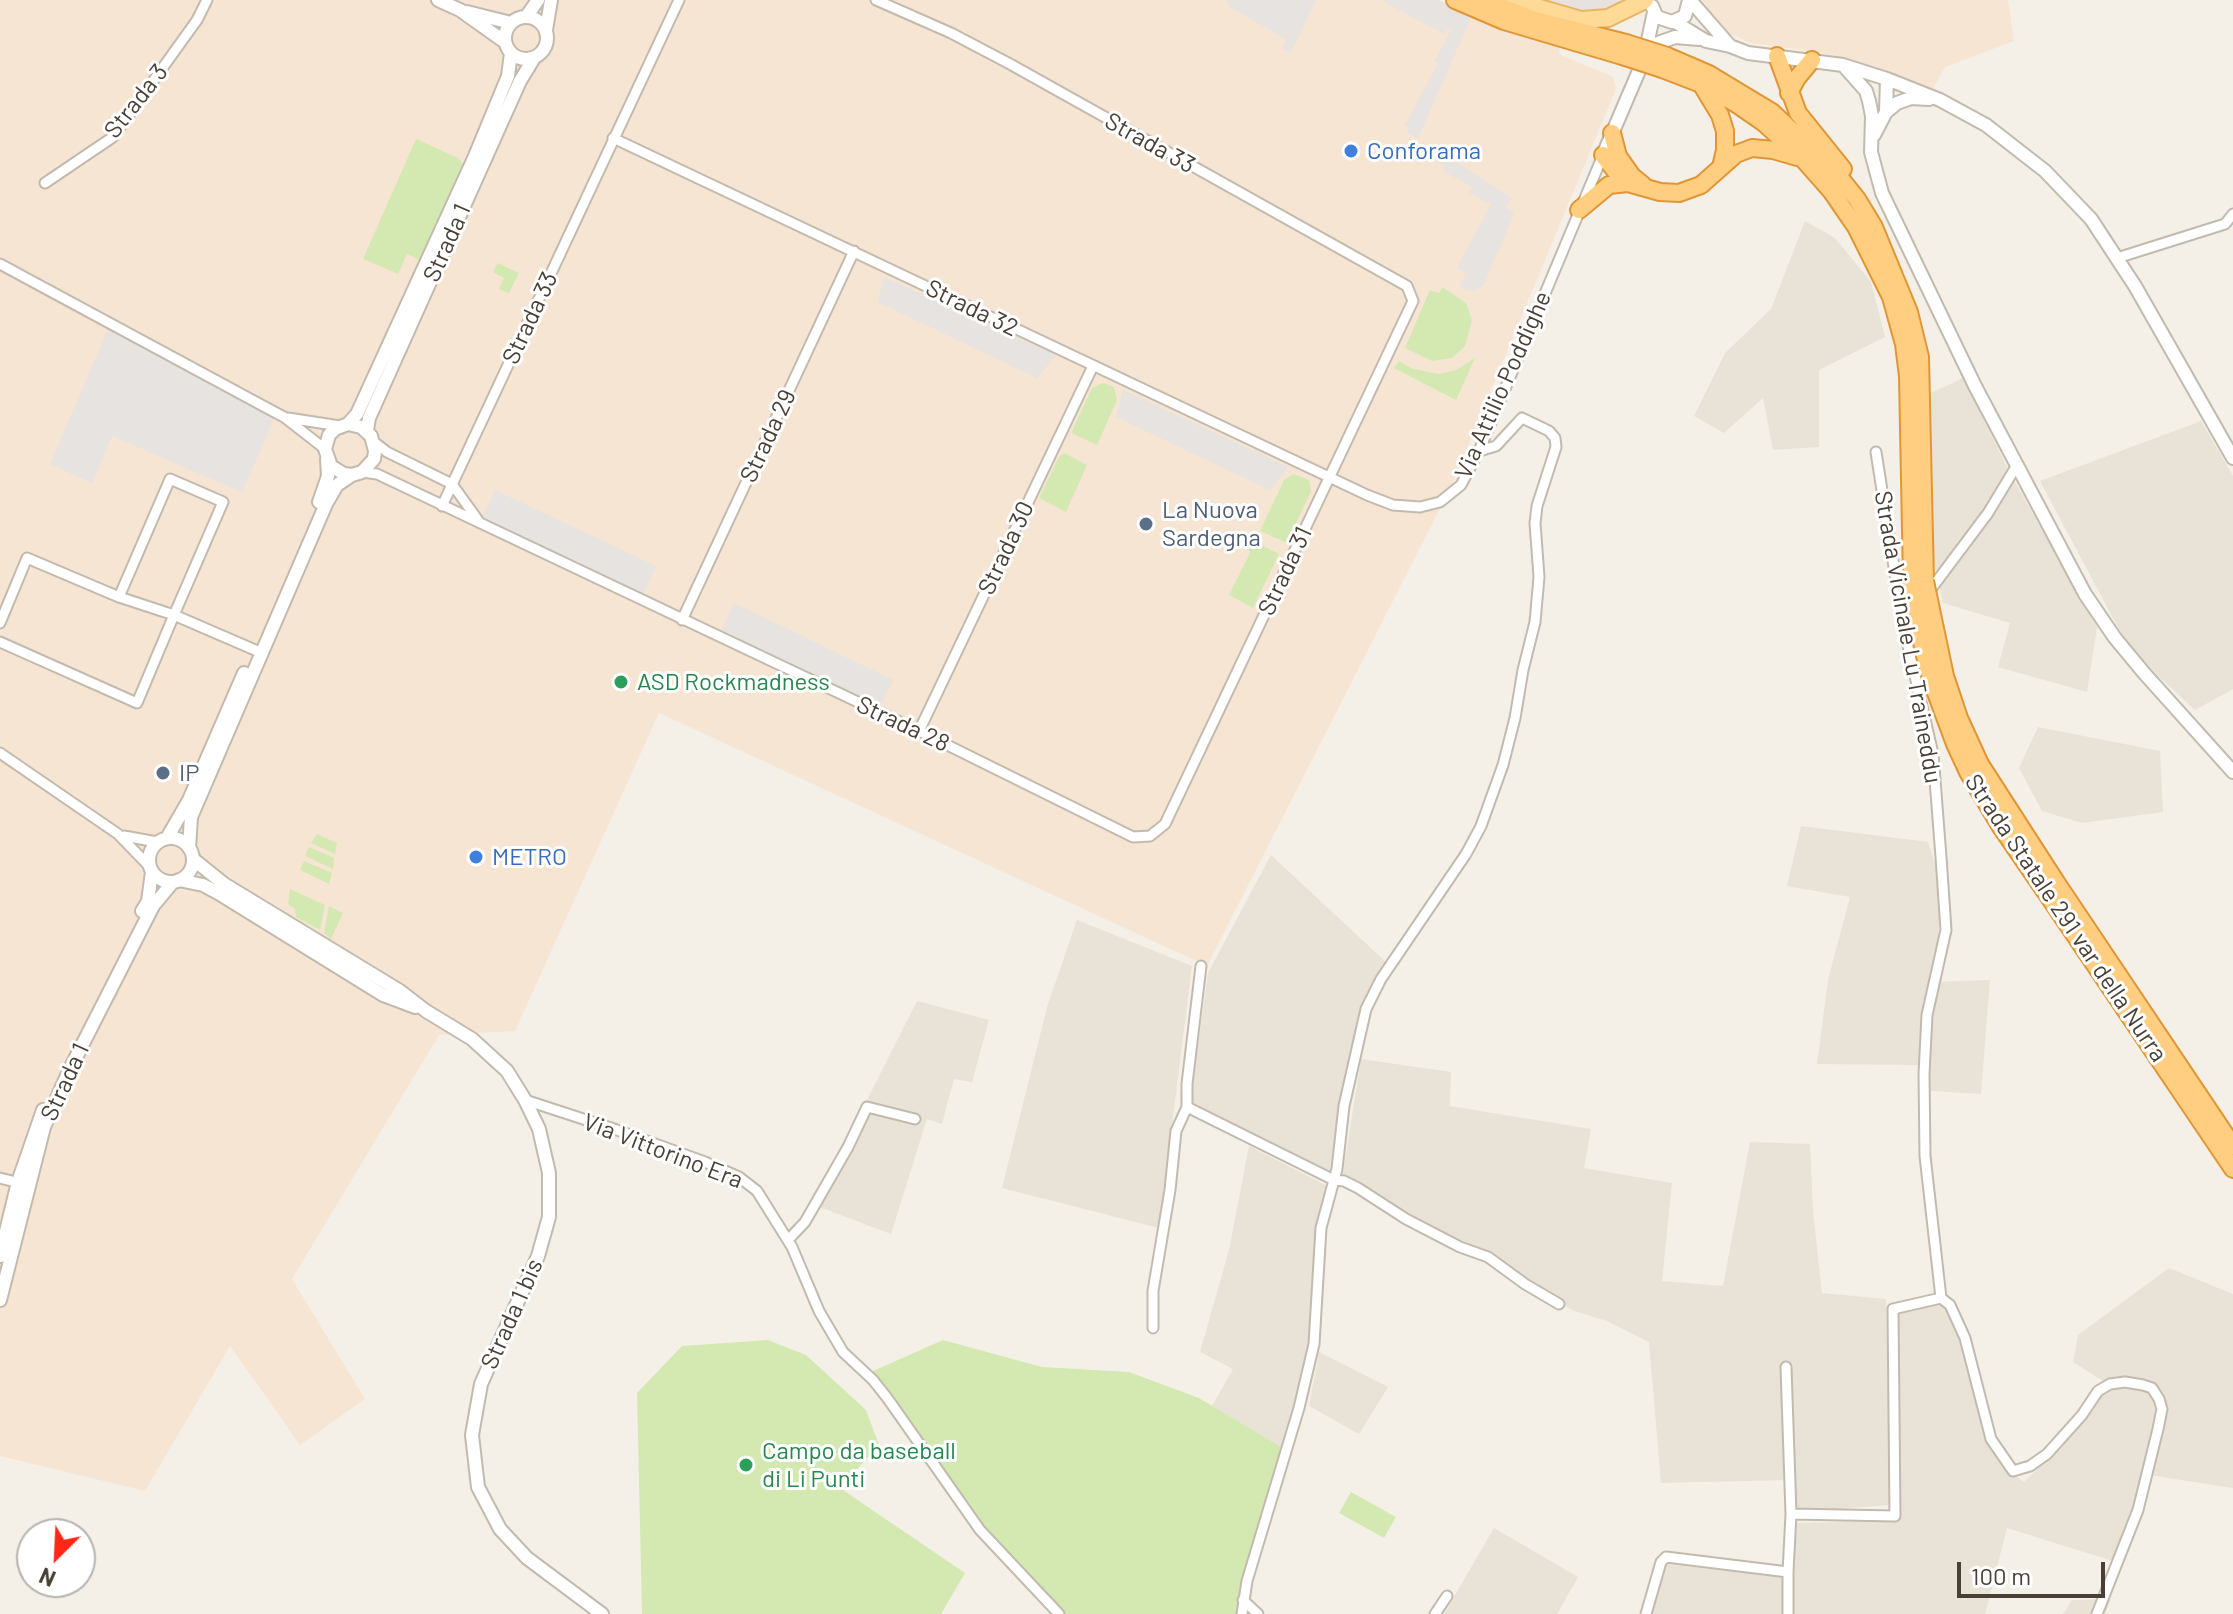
<!DOCTYPE html>
<html>
<head>
<meta charset="utf-8">
<style>
  body { margin:0 }
  #map { position:relative; width:2233px; height:1614px; overflow:hidden; background:#f4f0e8; font-family:Barlow,sans-serif }
  canvas { display:block }
  .north { position:absolute; left:16px; top:1518px; width:80px; height:80px; box-sizing:border-box; background:#fff; border:2px solid #b6b3af; border-radius:50%; rotate:204deg; font-size:22px; font-weight:700; line-height:32px; text-align:center; color:#484037 }
  .north::after { content:''; display:block; margin:auto; width:28px; height:36px; background:#fe2816; clip-path:polygon(50% 0,100% 100%,50% 72%,0 100%) }
  .scale { position:absolute; left:1957px; top:1562px; width:148px; height:36px; box-sizing:border-box; border:4px solid #484037; border-top:0; padding-left:10px; font-size:24px; line-height:28px; white-space:nowrap; color:#484037; -webkit-text-stroke:6px #fff; paint-order:stroke }
</style>
</head>
<body>
<div id="map">
<canvas width="2233" height="1614"></canvas>
<div class="north">N</div>
<div class="scale">100 m</div>
</div>
<script>
const ctx = document.querySelector('canvas').getContext('2d');
ctx.lineJoin = 'round';
function fill(path, color) { ctx.fillStyle = color; ctx.fill(path, 'evenodd'); }
const poly = rows => new Path2D(rows.map(r => 'M' + r).join(''));
function strokePath(path, color, width, dash) { ctx.strokeStyle = color; ctx.lineWidth = width; ctx.lineCap = dash ? 'butt' : 'round'; ctx.setLineDash(dash || []); ctx.stroke(path); }
function label(font, color, halo, rows, align = 'center') {
  ctx.font = font + ' Barlow,sans-serif'; ctx.lineWidth = 6; ctx.setLineDash([]); ctx.textBaseline = 'middle'; ctx.strokeStyle = halo; ctx.fillStyle = color; for (const [text, x, y, turn = 0] of rows) {
    ctx.save(); ctx.translate(x, y); ctx.rotate((+turn || 0) * Math.PI / 180); ctx.textAlign = isNaN(turn) ? turn : align; if (halo) ctx.strokeText(text, 0, 0); ctx.fillText(text, 0, 0); ctx.restore();
  }
}
fill(poly([
  [1805,221,1835,238,1871,282,1885,337,1819,370,1819,447,1773,450,1763,398,1724,433,1694,416,1725,353,1771,309],
  [1963,378,2011,475,2097,627,2087,692,1998,667,2010,623,1943,603,1934,563,1931,393],
  [2201,421,2233,476,2233,689,2195,710,2130,650,2040,481],
  [2038,727,2160,751,2163,812,2082,823,2042,811,2019,768],
  [1801,826,1928,842,1941,883,1937,963,1930,982,1990,980,1981,1094,1919,1090,1920,1065,1817,1064,1828,980,1850,897,1787,886],
  [1271,855,1388,964,1361,1016,1341,1097,1332,1174,1190,1105,1208,973],
  [1077,920,1192,966,1159,1228,1002,1188,1047,1007],
  [917,1001,989,1020,972,1082,954,1079,942,1124,927,1119,891,1234,814,1205],
  [1361,1059,1451,1072,1450,1106,1591,1129,1584,1168,1672,1183,1662,1281,1723,1286,1750,1142,1810,1144,1813,1211,1822,1293,1886,1299,1891,1505,1793,1512,1789,1480,1661,1483,1649,1342,1607,1321,1574,1311,1468,1247,1342,1179],
  [1249,1146,1327,1186,1314,1309,1303,1367,1283,1448,1212,1406,1233,1369,1200,1352,1229,1250],
  [2169,1268,2233,1294,2233,1488,2143,1474,2116,1562,2007,1528,1985,1614,1643,1614,1655,1563,1791,1578,1794,1523,1899,1521,1899,1314,1948,1303,1966,1351,1973,1390,1991,1445,2004,1468,2024,1482,2065,1442,2090,1414,2103,1381,2073,1362,2078,1335],
  [1319,1352,1388,1387,1359,1434,1309,1406],
  [1494,1528,1578,1577,1557,1614,1444,1614],
  [2111,1599,2105,1614,2063,1614,2072,1600]
]), '#e9e2d6');
fill(poly([
  [0,0,1438,0,1520,36,1560,47,1559,54,1613,77,1616,89,1450,489,1207,966,659,713,515,1031,439,1035,292,1279,365,1399,300,1445,230,1346,145,1491,0,1456],
  [1702,0,2008,0,2014,41,1945,67,1932,91,1883,71,1829,54,1750,43,1731,34,1717,22]
]), '#f6e5d3');
fill(poly([
  [1533,0,1626,0,1605,11,1572,13]
]), '#e7e2dd');
fill(poly([
  [416,139,458,158,464,166,422,261,407,254,398,274,363,259],
  [498,263,519,273,509,293,499,289,504,278,493,272],
  [1442,287,1466,303,1472,320,1465,346,1452,358,1432,361,1405,348,1430,290,1439,293],
  [1475,358,1456,400,1394,368,1399,361,1413,369,1439,374,1456,370],
  [1103,383,1114,387,1117,400,1097,445,1073,434,1072,431,1092,388],
  [1064,453,1087,465,1066,512,1039,498,1059,457],
  [1294,474,1309,480,1311,491,1287,543,1260,531,1284,480],
  [1237,533,1279,554,1253,608,1229,595,1250,553,1248,542,1244,538,1234,536],
  [317,834,337,843,335,854,311,843],
  [309,847,334,858,333,869,305,856],
  [304,861,332,873,329,884,300,870],
  [290,889,325,905,320,930,296,917,295,909,288,904],
  [329,906,343,913,331,939,324,933],
  [768,1340,806,1355,866,1410,879,1445,840,1488,965,1573,941,1614,642,1614,637,1393,682,1346],
  [943,1340,1042,1367,1129,1372,1199,1398,1283,1448,1261,1513,1237,1614,1056,1614,935,1474,873,1371],
  [1351,1492,1396,1517,1384,1538,1339,1513]
]), '#d4e9b1');
fill(poly([
  [1227,0,1316,0,1291,52,1282,48,1286,39,1228,6],
  [1381,0,1438,0,1472,15,1418,138,1407,133,1409,128,1405,125,1438,63,1435,61,1451,30,1447,29,1444,34],
  [1440,151,1512,198,1506,208,1514,214,1483,286,1469,291,1459,286,1466,273,1457,268,1491,204,1469,193,1472,187,1443,171,1445,165,1436,161],
  [884,277,1056,355,1037,378,878,302],
  [108,329,274,419,242,492,112,436,92,483,50,464],
  [1123,390,1288,467,1270,490,1116,417],
  [495,490,656,566,643,594,482,518],
  [734,603,893,680,880,707,721,631]
]), '#e6e3e0');
const minor = poly([
  [613,138,1367,495,1393,505,1420,507,1440,502,1461,485,1479,451,1603,155],
  [45,183,113,137,197,20,207,0],
  [2117,258,2225,224,2233,214],
  [0,264,267,408,284,417,325,449],
  [288,418,340,426],
  [374,442,387,452,452,484,480,523],
  [1876,452,1903,624,1933,754,1941,857,1946,930,1927,1015,1924,1074,1925,1156,1941,1298],
  [362,472,377,474,919,731,1133,837,1150,836,1165,824,1413,301,1407,286,1010,64,951,33,876,0],
  [442,506,679,0],
  [1928,593,1988,513,2017,465],
  [682,620,854,251],
  [0,623,27,558,119,597,174,615,223,502,170,479,119,597],
  [0,642,137,703,174,615,262,653],
  [919,731,1093,366],
  [0,753,118,834,150,867],
  [124,836,157,842],
  [525,1100,617,1130,705,1162,739,1177,757,1191,792,1247,819,1311,843,1352,873,1380,888,1399,980,1530,1059,1614],
  [1187,1107,1334,1180,1344,1181,1358,1188,1406,1219,1460,1247,1488,1257,1525,1284,1559,1304],
  [0,1178,24,1184],
  [788,1240,805,1222,848,1147,867,1107,915,1119],
  [1941,1298,1950,1305,1965,1338,1991,1439,2013,1471,2030,1466,2047,1454,2082,1415,2098,1391,2110,1384,2125,1382,2143,1385,2152,1388,2159,1399,2162,1409,2158,1429,2138,1510,2097,1614],
  [1153,1328,1153,1291,1170,1190,1176,1131,1187,1107,1187,1084,1201,966],
  [1786,1367,1791,1514],
  [1243,1600,1258,1614],
  [1242,1614,1247,1581,1299,1408,1314,1344,1321,1228,1337,1169,1344,1106,1366,1009,1381,979,1466,854,1481,826,1503,765,1515,718,1523,670,1535,622,1539,577,1535,523,1537,506,1556,447,1555,438,1549,431,1522,418,1496,446,1479,451],
  [1435,1614,1447,1596],
  [1646,1614,1661,1562,1666,1557,1788,1572,1791,1514,1895,1516,1893,1309,1941,1298],
  [1788,1614,1788,1572]
]);
const tertiary = poly([
  [438,0,460,10,505,42],
  [1690,0,1730,46],
  [1652,6,1657,17,1672,22,1685,16,1689,0],
  [467,12,511,23],
  '505 38a21 21 0 1 1 42 0a21 21 0 1 1-42 0Z',
  [526,17,538,0],
  [1675,22,1706,41,1730,46,1748,53,1843,65,1887,79,1940,100,1986,125,2045,171,2091,219,2135,286,2233,458],
  [546,30,551,0],
  [1658,43,1675,37,1699,39],
  [1843,65,1866,91,1869,101,1872,116,1871,152,1882,193,1975,386,2085,594,2115,638,2144,673,2233,772],
  [1886,112,1897,103,1911,98,1929,99],
  [1874,135,1886,112,1887,79],
  [1603,155,1644,59,1654,12],
  [348,424,357,414,475,156,508,76,511,53],
  [367,430,369,418,520,81,534,58],
  [319,502,328,476,327,459],
  '149 860a22 22 0 1 1 44 0a22 22 0 1 1-44 0Z',
  [167,838,189,800,244,673],
  [189,848,191,817,326,504,337,485,352,475,362,472,374,459,375,451,371,436,361,427,348,424,335,429,329,435,325,449,331,466,344,474,352,475],
  [193,859,224,884,400,991,426,1011,472,1039,507,1071,525,1100,539,1129,549,1173,549,1217,538,1256,481,1384,472,1435,478,1487,500,1529,527,1558,602,1614],
  [179,880,203,885,218,893,383,995,415,1007],
  [142,911,148,901,152,872],
  [0,1256,18,1182,43,1110],
  [0,1300,44,1127,70,1069,153,906,173,882]
]);
const primary = poly([
  [1512,0,1581,20,1608,18,1645,0]
]);
const trunk = poly([
  [1455,0,1504,21,1622,56],
  [1483,0,1532,19,1626,43],
  [1667,56,1709,74,1772,112,1837,174,1857,199,1874,227,1909,312,1920,357,1925,581],
  [1777,56,1798,113,1843,169],
  [1662,69,1701,84,1735,103,1764,123,1802,158,1832,192,1856,227,1891,297,1904,344,1908,376,1912,582],
  [1703,87,1720,115,1725,131,1725,150,1721,167],
  [1789,93,1797,78,1812,60],
  [1612,133,1618,156,1632,176,1643,185],
  [1603,155,1620,177,1628,183],
  [1579,210,1609,185,1628,183,1660,192,1679,193,1701,185,1736,154,1752,148,1773,150,1797,157],
  [2056,882,2233,1146],
  [2045,891,2233,1169]
]);
strokePath(minor, '#c3baae', 13);
strokePath(tertiary, '#c3baae', 16);
strokePath(primary, '#e6b664', 20);
strokePath(trunk, '#e19636', 20);
strokePath(minor, '#fff', 9);
strokePath(tertiary, '#fff', 12);
strokePath(primary, '#ffda97', 16);
strokePath(trunk, '#ffce80', 16);
const trunkBridge = poly([
  [1626,43,1667,56],
  [1622,56,1662,69],
  [1925,581,1945,676,1959,718,1980,764,2056,882],
  [1912,582,1923,648,1932,682,1955,744,1968,772,2001,827,2045,891]
]);
strokePath(trunkBridge, '#e19636', 20, []);
strokePath(trunkBridge, '#ffce80', 16);
for (const [x, y, r, color] of [
  [1351,151,8,"#3f7fe0"],
  [1146,524,8,"#5c6f8a"],
  [621,682,8,"#2e9e5b"],
  [163,773,8,"#5c6f8a"],
  [476,857,8,"#3f7fe0"],
  [746,1465,8,"#2e9e5b"]
]) { const dot = new Path2D(); dot.arc(x, y, r, 0, 2 * Math.PI); ctx.fillStyle = color; ctx.fill(dot); strokePath(dot, '#fff', 3); }
label('24px', '#484037', '#fff', [
  ["Strada 3",136,101,-52],
  ["Strada 33",1150,143,29],
  ["Strada 1",447,243,-66],
  ["Strada 32",972,308,26],
  ["Strada 33",530,318,-65],
  ["Via Attilio Poddighe",1503,385,-66],
  ["Strada 29",768,436,-65],
  ["Strada 30",1006,548,-65],
  ["Strada 31",1285,571,-65],
  ["Strada Vicinale Lu Traineddu",1908,637,80],
  ["Strada 28",903,724,25],
  ["Strada Statale 291 var della Nurra",2066,918,56],
  ["Strada 1",65,1082,-65],
  ["Via Vittorino Era",663,1151,21],
  ["Strada 1 bis",512,1314,-66]
]);
label('24px', '#366cbe', '#fff', [
  ["Conforama",1367,151],
  ["METRO",492,857]
], 'left');
label('24px', '#4e5e75', '#fff', [
  ["La Nuova",1162,510],
  ["Sardegna",1162,538],
  ["IP",179,773]
], 'left');
label('24px', '#27864d', '#fff', [
  ["ASD Rockmadness",637,682],
  ["Campo da baseball",762,1451],
  ["di Li Punti",762,1479]
], 'left');
</script>
</body>
</html>
